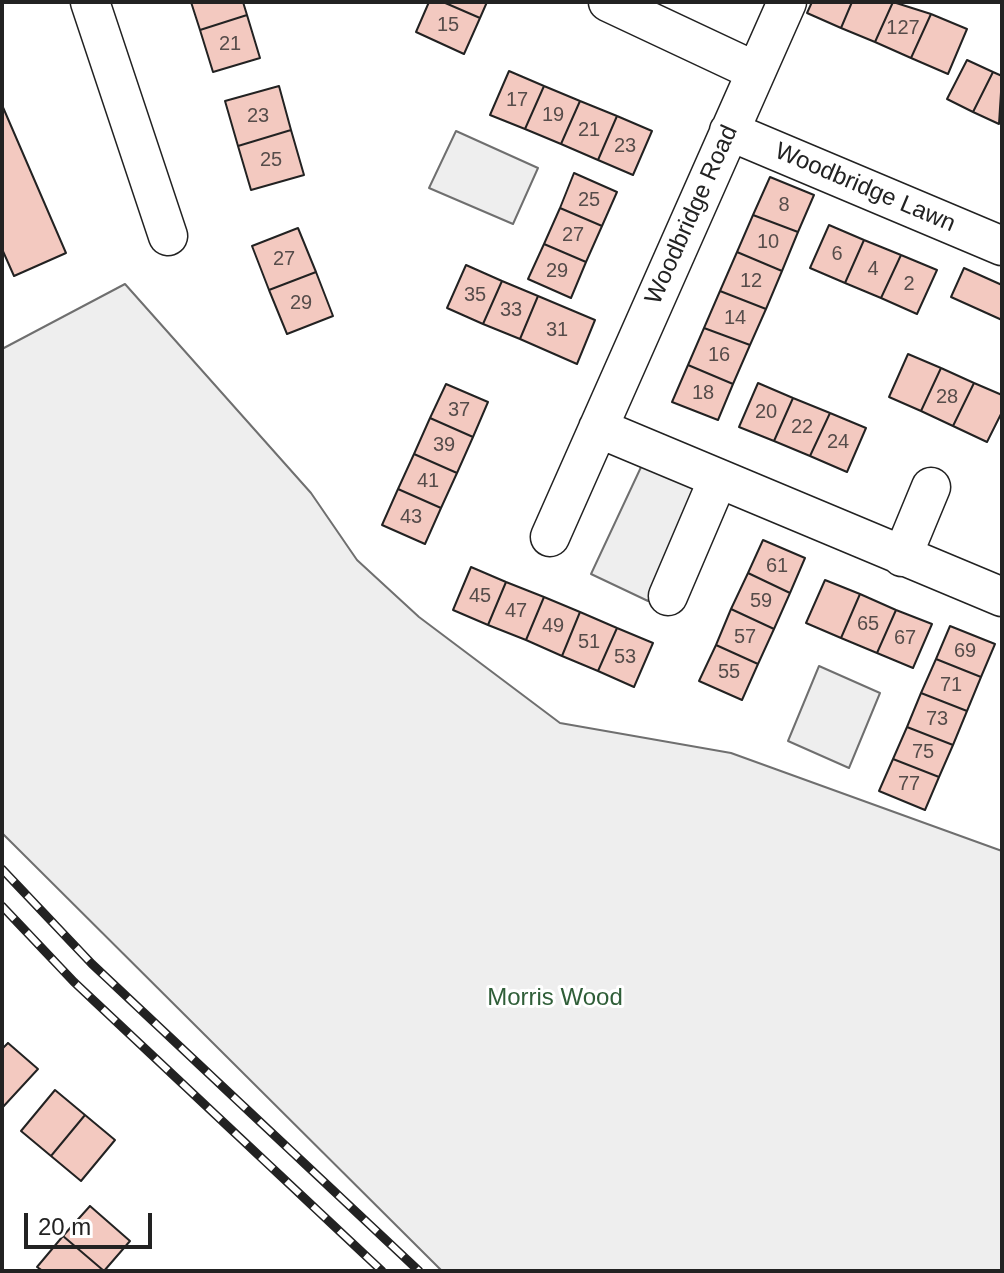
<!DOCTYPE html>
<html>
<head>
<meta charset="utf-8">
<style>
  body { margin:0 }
  #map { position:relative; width:1004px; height:1273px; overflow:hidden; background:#fff; font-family:Arial,sans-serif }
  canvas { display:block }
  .frame { position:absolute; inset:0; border:4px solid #222; pointer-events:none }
  .scale { position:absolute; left:24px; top:1213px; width:128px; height:36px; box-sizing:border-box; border:4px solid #222; border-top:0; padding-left:10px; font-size:24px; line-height:28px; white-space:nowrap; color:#222; -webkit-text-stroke:6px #fff; paint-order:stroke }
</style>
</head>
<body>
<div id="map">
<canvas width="1004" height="1273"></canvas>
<div class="frame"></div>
<div class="scale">20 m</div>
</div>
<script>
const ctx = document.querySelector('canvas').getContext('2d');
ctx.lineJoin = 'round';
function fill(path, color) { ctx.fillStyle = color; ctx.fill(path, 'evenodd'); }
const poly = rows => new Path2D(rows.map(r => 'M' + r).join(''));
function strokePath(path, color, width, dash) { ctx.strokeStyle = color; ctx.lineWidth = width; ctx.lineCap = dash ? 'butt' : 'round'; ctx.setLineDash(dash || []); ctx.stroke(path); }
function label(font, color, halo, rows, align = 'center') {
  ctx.font = font + ' Arial,sans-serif'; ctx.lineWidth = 6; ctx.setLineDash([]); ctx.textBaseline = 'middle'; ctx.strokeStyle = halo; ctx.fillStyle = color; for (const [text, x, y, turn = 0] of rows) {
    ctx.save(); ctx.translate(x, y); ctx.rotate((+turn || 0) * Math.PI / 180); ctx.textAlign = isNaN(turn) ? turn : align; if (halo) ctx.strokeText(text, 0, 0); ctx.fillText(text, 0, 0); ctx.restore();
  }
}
const green = poly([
  [456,131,538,168,513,224,429,188,456,131],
  [125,284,311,493,357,560,419,617,560,723,731,753,1002,851,1002,1271,442,1271,2,833,2,349,125,284],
  [642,465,700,489,648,601,591,574,642,465],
  [819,666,880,693,849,768,788,741,819,666]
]);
fill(green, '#eee');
strokePath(green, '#6f6f6f', 2);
const building = poly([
  [191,2,243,2,247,15,200,30,191,2],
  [429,2,443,2,480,18,464,54,416,32,429,2],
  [443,2,487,2,480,18,443,2],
  [812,2,852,2,841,28,807,13,812,2],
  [852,2,893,2,875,42,841,28,852,2],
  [893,2,931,14,911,58,875,42,893,2],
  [931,14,967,29,948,74,911,58,931,14],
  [247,15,260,58,213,72,200,30,247,15],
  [967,60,993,72,973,112,947,99,967,60],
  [509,71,544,86,525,129,490,115,509,71],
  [993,72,1002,76,999,124,973,112,993,72],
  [279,86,291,130,238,146,225,101,279,86],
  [544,86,580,101,561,144,525,129,544,86],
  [580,101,617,116,598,160,561,144,580,101],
  [2,105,66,253,14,276,2,249,2,105],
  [617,116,652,131,633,175,598,160,617,116],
  [291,130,304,175,251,190,238,146,291,130],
  [574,173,617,192,602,226,560,208,574,173],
  [770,177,814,195,798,232,753,215,770,177],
  [560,208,602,226,586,262,544,244,560,208],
  [753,215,798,232,782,271,737,252,753,215],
  [829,225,864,240,845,283,810,268,829,225],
  [298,228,316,272,269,290,252,246,298,228],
  [864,240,901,255,881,298,845,283,864,240],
  [544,244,586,262,571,298,528,279,544,244],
  [737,252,782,271,766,309,720,291,737,252],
  [901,255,937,270,917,314,881,298,901,255],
  [466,265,502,281,483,324,447,308,466,265],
  [964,268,1002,285,1002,320,951,297,964,268],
  [316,272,333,316,287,334,269,290,316,272],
  [502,281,538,296,520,339,483,324,502,281],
  [720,291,766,309,750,345,704,328,720,291],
  [538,296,595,320,577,364,520,339,538,296],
  [704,328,750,345,733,384,688,365,704,328],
  [908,354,941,368,921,411,889,397,908,354],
  [688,365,733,384,718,420,672,402,688,365],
  [941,368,974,383,953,426,921,411,941,368],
  [758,383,793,398,774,441,739,427,758,383],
  [974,383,1002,395,1002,412,987,442,953,426,974,383],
  [446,384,488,402,473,437,430,418,446,384],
  [793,398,830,413,810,456,774,441,793,398],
  [830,413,866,428,847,472,810,456,830,413],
  [430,418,473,437,457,473,414,454,430,418],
  [414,454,457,473,441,508,398,489,414,454],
  [398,489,441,508,425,544,382,525,398,489],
  [763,540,805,558,790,593,748,573,763,540],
  [471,567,506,582,488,625,453,610,471,567],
  [748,573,790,593,774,629,731,609,748,573],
  [825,580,860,594,841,638,806,623,825,580],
  [506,582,544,597,526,640,488,625,506,582],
  [860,594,896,610,877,653,841,638,860,594],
  [544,597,580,612,562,656,526,640,544,597],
  [731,609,774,629,758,664,716,645,731,609],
  [896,610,932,624,913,668,877,653,896,610],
  [580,612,617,628,598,671,562,656,580,612],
  [950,626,995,644,981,677,936,659,950,626],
  [617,628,653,643,634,687,598,671,617,628],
  [716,645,758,664,742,700,699,681,716,645],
  [936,659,981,677,967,711,921,693,936,659],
  [921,693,967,711,953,745,907,727,921,693],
  [907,727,953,745,939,777,893,759,907,727],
  [893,759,939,777,925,810,879,791,893,759],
  [8,1043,38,1069,2,1108,2,1049,8,1043],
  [55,1090,85,1115,51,1156,21,1131,55,1090],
  [85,1115,115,1140,81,1181,51,1156,85,1115],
  [90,1206,130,1241,104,1271,63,1236,90,1206],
  [63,1236,104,1271,43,1271,37,1267,63,1236]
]);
fill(building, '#f3c9c0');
strokePath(building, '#222', 2);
const street = poly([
  [90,2,168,236],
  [608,2,755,71],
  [729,131,1002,246],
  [598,428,1002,597],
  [550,537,787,2],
  [902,557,931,487],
  [668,596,718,479]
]);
strokePath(street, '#222', 41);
strokePath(street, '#fff', 38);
const rail = poly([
  [2,869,92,964,419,1271],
  [2,906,74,982,382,1271]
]);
strokePath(rail, '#222', 9);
strokePath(rail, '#fff', 6, [18]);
label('20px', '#564c4a', null, [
  ["15",448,25],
  ["127",903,28],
  ["21",230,44],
  ["17",517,100],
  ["19",553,115],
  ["23",258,116],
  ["21",589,130],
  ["23",625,146],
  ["25",271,160],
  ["25",589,200],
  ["8",784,205],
  ["27",573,235],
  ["10",768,242],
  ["6",837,254],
  ["27",284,259],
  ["4",873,269],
  ["29",557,271],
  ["12",751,281],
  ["2",909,284],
  ["35",475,295],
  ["29",301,303],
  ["33",511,310],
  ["14",735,318],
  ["31",557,330],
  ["16",719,355],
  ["18",703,393],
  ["28",947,397],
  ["37",459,410],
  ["20",766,412],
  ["22",802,427],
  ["24",838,442],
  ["39",444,445],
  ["41",428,481],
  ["43",411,517],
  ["61",777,566],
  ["45",480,596],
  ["59",761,601],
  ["47",516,611],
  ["65",868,624],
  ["49",553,626],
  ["57",745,637],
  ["67",905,638],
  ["51",589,642],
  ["69",965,651],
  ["53",625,657],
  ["55",729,672],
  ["71",951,685],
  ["73",937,719],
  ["75",923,752],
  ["77",909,784]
]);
label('24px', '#222', '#fff', [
  ["Woodbridge Lawn",865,188,23],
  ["Woodbridge Road",692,215,-66]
]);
label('24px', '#2f5e38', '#fff', [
  ["Morris Wood",555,998]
]);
</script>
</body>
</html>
